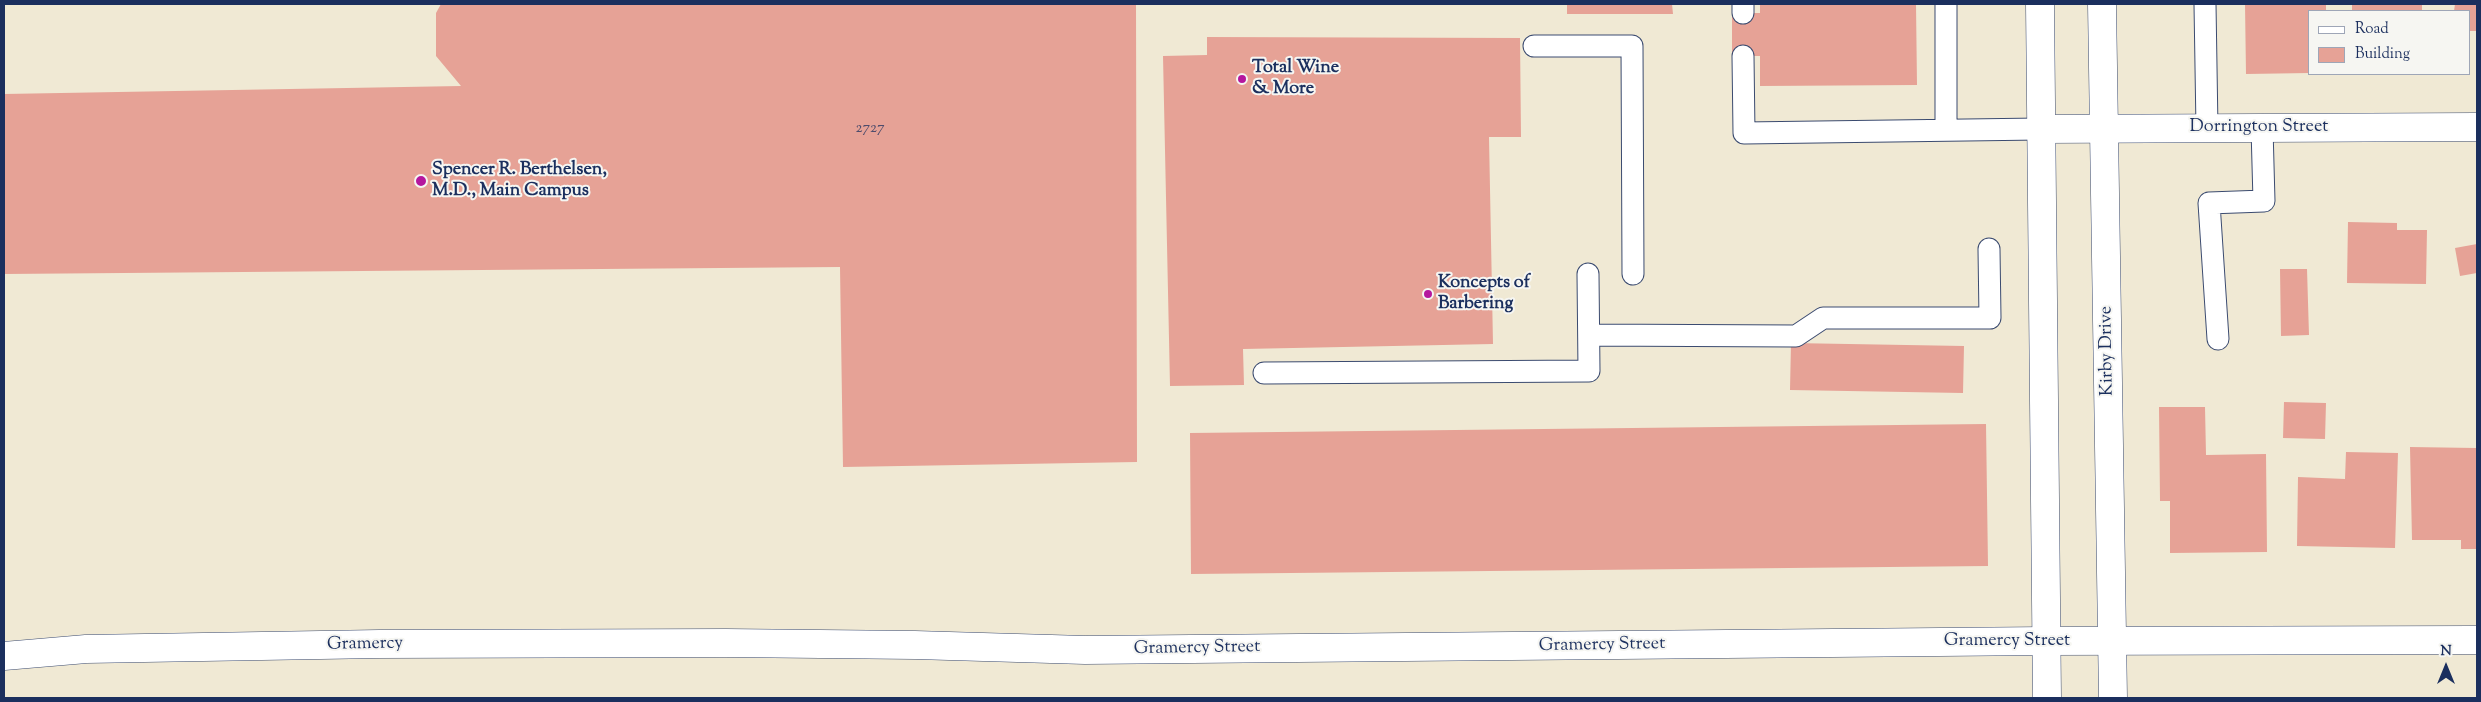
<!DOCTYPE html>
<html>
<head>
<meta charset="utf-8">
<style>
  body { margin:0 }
  #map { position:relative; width:2481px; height:702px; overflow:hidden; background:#f0e9d4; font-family:"Sorts Mill Goudy",serif }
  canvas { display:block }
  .frame { position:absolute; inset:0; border:5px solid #1b2f5e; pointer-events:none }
  .legend { position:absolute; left:2308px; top:10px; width:162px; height:65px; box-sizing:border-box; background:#f6f6f2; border:1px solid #9ea6b7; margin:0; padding:6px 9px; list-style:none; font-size:15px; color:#1b2f5e }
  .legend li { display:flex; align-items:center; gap:10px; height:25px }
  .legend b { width:25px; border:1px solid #9ea6b7 }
  .north { position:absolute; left:2421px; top:642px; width:50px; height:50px; -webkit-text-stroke:4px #f6f6f2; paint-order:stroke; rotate:0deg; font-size:14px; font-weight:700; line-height:20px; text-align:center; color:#1b2f5e }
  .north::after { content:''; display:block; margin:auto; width:18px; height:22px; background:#1b2f5e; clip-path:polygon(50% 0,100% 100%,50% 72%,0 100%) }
</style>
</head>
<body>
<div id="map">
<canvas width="2481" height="702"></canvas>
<div class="frame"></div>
<ul class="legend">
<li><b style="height:6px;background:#fff"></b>Road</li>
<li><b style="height:14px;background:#e6a296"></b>Building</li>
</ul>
<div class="north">N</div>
</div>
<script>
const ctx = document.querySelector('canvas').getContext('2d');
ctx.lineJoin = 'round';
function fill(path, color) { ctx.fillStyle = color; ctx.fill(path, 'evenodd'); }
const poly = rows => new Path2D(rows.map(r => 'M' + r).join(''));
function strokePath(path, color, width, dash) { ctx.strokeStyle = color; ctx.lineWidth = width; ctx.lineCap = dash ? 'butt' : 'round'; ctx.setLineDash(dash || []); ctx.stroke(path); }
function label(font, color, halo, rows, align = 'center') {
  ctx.font = font + ' "Sorts Mill Goudy",serif'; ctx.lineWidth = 4; ctx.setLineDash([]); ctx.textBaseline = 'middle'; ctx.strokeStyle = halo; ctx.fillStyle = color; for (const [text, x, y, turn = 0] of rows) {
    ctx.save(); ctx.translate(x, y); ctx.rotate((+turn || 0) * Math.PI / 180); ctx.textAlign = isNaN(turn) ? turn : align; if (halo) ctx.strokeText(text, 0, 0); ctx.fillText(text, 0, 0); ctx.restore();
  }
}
fill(poly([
  [441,4,1136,4,1137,462,843,467,840,267,4,274,4,94,461,86,436,56,436,13],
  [1567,4,1672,4,1673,14,1567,14],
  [1760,4,1916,4,1917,85,1760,86,1760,56,1732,56,1732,13,1760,13],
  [2245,4,2326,4,2326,11,2310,11,2310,73,2246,74],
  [2352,4,2422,4,2422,11,2352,11],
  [2455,4,2477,4,2477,31,2470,31,2470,11,2454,11],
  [1207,37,1520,38,1521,137,1489,137,1493,344,1243,349,1244,385,1170,386,1163,56,1207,55],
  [2348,222,2397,223,2397,230,2427,230,2426,284,2347,283],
  [2477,244,2477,273,2460,276,2455,248],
  [2280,269,2307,269,2309,335,2281,336],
  [1791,343,1964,346,1963,393,1790,390],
  [2284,402,2326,403,2325,439,2283,438],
  [2159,407,2205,407,2206,455,2266,454,2267,552,2170,553,2170,501,2160,501],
  [1986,424,1988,566,1191,574,1190,433],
  [2410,447,2476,448,2477,549,2461,549,2461,540,2412,540],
  [2346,452,2398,453,2395,548,2297,546,2298,477,2345,479]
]), '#e6a296');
const service = poly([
  [1743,4,1743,13],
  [1946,4,1946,130],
  [2205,4,2207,129],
  [1534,46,1632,46,1633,274],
  [1743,56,1744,133,2040,129],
  [1589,335,1796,336,1823,318,1990,318,1989,249],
  [2218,339,2209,203,2264,201,2262,128],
  [1264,373,1589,371,1588,274]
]);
const minor = poly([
  [2040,129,2477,127],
  [4,656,86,649,379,644,726,643,915,645,1085,650,2046,641,2477,640]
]);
const secondary = poly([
  [2040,4,2047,698],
  [2102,4,2113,698]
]);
strokePath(service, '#3b4b70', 23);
strokePath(minor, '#3b4b70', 29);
strokePath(secondary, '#3b4b70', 29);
strokePath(service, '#fff', 21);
strokePath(minor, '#fff', 28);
strokePath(secondary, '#fff', 28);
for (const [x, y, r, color] of [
  [1242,79,5,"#b5179e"],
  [421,181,6,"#b5179e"],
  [1428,294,5,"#b5179e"]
]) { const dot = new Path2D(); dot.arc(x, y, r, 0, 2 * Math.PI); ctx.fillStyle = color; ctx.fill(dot); strokePath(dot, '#f6f6f2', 2); }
label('15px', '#4e4c6c', null, [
  ["2727",870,129]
]);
label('bold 18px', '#1b2f5e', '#f6f6f2', [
  ["Total Wine",1252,69],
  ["& More",1252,90],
  ["Spencer R. Berthelsen,",432,171],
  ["M.D., Main Campus",432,192],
  ["Koncepts of",1438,284],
  ["Barbering",1438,305]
], 'left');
label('18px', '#1b2f5e', '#f6f6f2', [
  ["Dorrington Street",2259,128],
  ["Kirby Drive",2108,351,-91],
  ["Gramercy Street",2007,642],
  ["Gramercy",365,645,-1],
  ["Gramercy Street",1602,646,-1],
  ["Gramercy Street",1197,649,-1]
]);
</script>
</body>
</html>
